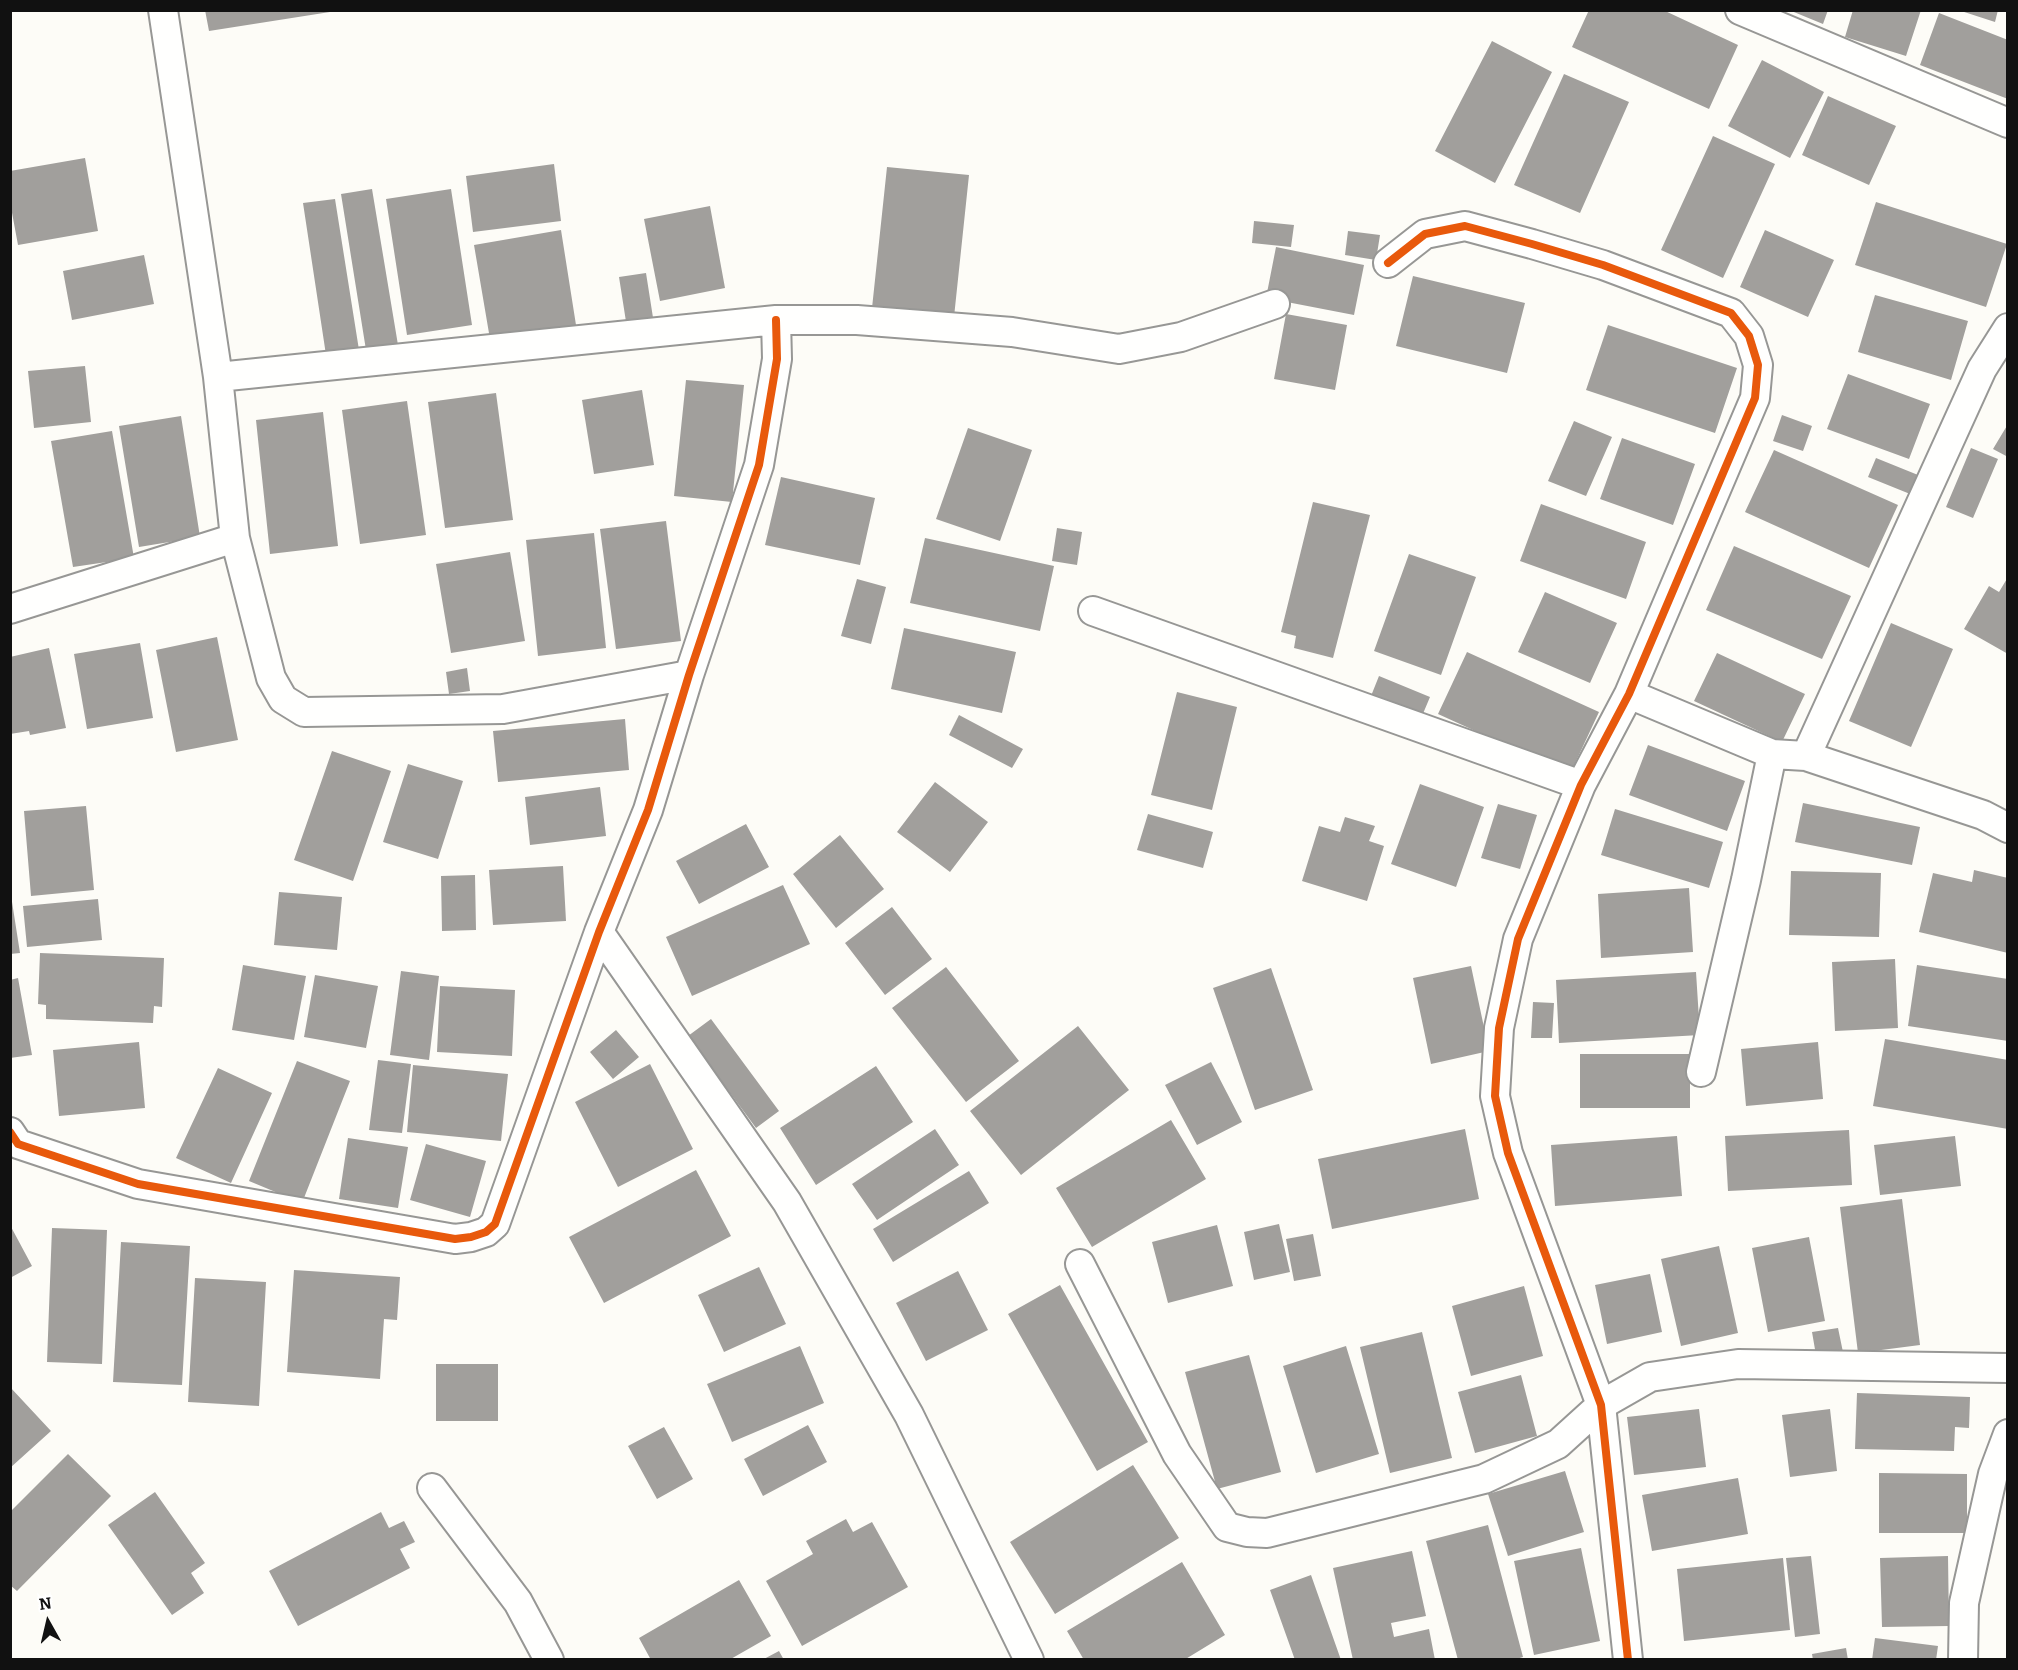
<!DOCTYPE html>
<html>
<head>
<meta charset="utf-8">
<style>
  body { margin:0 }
  #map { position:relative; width:2018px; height:1670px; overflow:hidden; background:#fdfcf7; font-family:Bitter,serif }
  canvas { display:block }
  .frame { position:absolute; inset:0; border:12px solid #111; pointer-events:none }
  .north { position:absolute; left:18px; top:1592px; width:60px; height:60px; -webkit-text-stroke:4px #fff; paint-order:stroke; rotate:352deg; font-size:16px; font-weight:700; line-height:24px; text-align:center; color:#111 }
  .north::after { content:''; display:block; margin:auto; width:21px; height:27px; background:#111; clip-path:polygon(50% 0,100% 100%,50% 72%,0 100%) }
</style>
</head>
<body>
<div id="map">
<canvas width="2018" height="1670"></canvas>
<div class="frame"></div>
<div class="north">N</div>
</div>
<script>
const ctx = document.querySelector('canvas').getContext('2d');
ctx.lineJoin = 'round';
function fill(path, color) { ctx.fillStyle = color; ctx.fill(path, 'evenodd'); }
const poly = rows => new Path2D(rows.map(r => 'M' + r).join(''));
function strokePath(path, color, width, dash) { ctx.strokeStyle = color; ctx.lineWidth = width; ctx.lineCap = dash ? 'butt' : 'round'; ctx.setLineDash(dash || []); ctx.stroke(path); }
fill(poly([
  [205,10,330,10,330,12,209,31],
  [1589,10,1663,10,1738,45,1709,109,1572,47],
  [1789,10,1828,10,1823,24],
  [1853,10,1921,10,1906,56,1845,37],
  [1958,10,1998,10,1995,22],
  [1939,13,2008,40,2008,99,1920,65],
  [1492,41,1552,72,1495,183,1435,151],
  [1762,60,1824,92,1790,158,1728,126],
  [1564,74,1629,102,1580,213,1514,185],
  [1828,96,1896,126,1869,185,1802,155],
  [1713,136,1775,164,1723,278,1661,250],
  [85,158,98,231,18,245,10,202,10,171],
  [554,164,561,221,473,232,466,176],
  [887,167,969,175,954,317,872,308],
  [372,189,398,345,366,350,341,194],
  [451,189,472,325,407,335,386,199],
  [335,199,359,350,326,355,303,203],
  [1876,202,2007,244,1986,307,1855,265],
  [710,206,725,288,660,301,644,219],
  [1254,221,1294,225,1291,247,1252,243],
  [561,230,576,325,547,330,491,345,474,245],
  [1765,230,1834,260,1808,317,1740,287],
  [1348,231,1380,235,1376,260,1345,255],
  [1276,247,1364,265,1354,315,1266,298],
  [144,255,154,304,72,320,63,271],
  [646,273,654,324,627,328,619,277],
  [1413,276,1525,303,1507,373,1396,346],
  [1875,295,1968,321,1951,380,1858,352],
  [1286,314,1347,325,1335,390,1274,379],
  [1608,325,1737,368,1715,433,1586,390],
  [85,366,91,422,34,428,28,371],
  [1848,374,1930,404,1909,459,1827,429],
  [686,380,744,385,732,502,674,496],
  [642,390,654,465,594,474,582,400],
  [496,393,513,520,445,528,428,402],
  [407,401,426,535,360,544,342,410],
  [323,412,338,546,270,554,256,420],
  [1782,415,1812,426,1803,451,1773,441],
  [181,416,200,537,139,547,119,426],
  [1574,421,1612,437,1586,496,1548,481],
  [2008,424,2008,457,1993,449],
  [968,428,1032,450,1000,541,936,519],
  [112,431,134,558,73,567,51,441],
  [1622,438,1695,464,1673,525,1600,499],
  [1971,448,1998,459,1973,518,1946,507],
  [1774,450,1898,505,1869,568,1745,512],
  [1876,458,1923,477,1915,496,1868,477],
  [781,477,875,498,860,565,765,545],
  [1313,502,1370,515,1333,658,1294,648,1296,636,1281,632],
  [1541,504,1646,542,1626,599,1520,561],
  [666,521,681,641,616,649,600,529],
  [1057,528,1082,532,1077,565,1052,561],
  [594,533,606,648,538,656,526,540],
  [925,538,1054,566,1040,631,910,603],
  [1734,546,1851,596,1822,659,1706,610],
  [510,552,525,641,451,653,436,564],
  [1409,554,1476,577,1441,675,1374,651],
  [2008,577,2008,654,1964,629,1989,586,1999,592],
  [857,579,886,587,871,644,841,636],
  [1545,592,1617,623,1590,683,1518,652],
  [1891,623,1953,649,1911,747,1849,721],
  [904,628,1016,652,1002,713,891,689],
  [217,637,238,740,176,752,156,650],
  [140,643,153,718,87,729,74,654],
  [49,648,66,728,30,735,29,731,10,734,10,657],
  [1467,652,1599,712,1570,774,1438,714],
  [1717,653,1805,694,1782,742,1694,701],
  [467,668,470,691,449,694,446,672],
  [1379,676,1430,697,1422,716,1371,696],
  [1177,692,1237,707,1212,810,1151,795],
  [959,715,1023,749,1012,768,949,735],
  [625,719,629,770,498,782,493,731],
  [1648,745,1745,781,1727,831,1629,795],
  [332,751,391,771,353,881,294,860],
  [408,764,463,781,438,859,383,842],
  [935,782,988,822,950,872,897,832],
  [1420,784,1484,807,1456,887,1391,864],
  [600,787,606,836,530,845,525,797],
  [1803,803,1920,827,1912,865,1795,842],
  [1498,804,1537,815,1520,869,1481,858],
  [86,806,94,890,31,896,24,811],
  [1615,809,1723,842,1709,888,1601,855],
  [1148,814,1213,832,1203,868,1137,850],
  [1345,817,1375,826,1369,841,1384,846,1367,901,1302,881,1319,826,1340,832],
  [746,824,769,867,699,904,676,861],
  [840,835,884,889,836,928,793,874],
  [563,866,566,921,493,925,489,870],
  [1974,870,2008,878,2008,953,1919,932,1933,873,1972,882],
  [1791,871,1881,873,1879,937,1789,935],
  [475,875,476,930,442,931,441,876],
  [783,885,810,944,692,996,666,937],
  [1689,888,1693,952,1601,958,1598,894],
  [10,889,20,953,10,954],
  [279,892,342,897,337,950,274,945],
  [98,899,102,940,27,947,23,906],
  [892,907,932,959,885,995,845,943],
  [40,953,164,958,162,1007,154,1006,153,1023,46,1019,46,1005,38,1004],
  [1895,959,1898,1028,1835,1031,1832,962],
  [243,965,306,976,294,1040,232,1030],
  [1917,965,2008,979,2008,1041,1908,1026],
  [1471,966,1489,1051,1431,1064,1413,978],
  [946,967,1019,1061,966,1102,892,1008],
  [1271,968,1313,1090,1255,1110,1213,988],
  [401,971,439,976,429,1060,390,1055],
  [1696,972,1700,1035,1559,1043,1556,980],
  [315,975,378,986,366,1048,304,1037],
  [18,978,32,1055,10,1058,10,980],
  [440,986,515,990,512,1056,437,1052],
  [1533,1002,1554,1003,1552,1038,1531,1038],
  [711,1019,779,1111,756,1128,688,1036],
  [1078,1026,1129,1090,1021,1175,970,1111],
  [616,1030,639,1057,613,1079,590,1052],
  [1885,1039,2008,1060,2008,1129,1873,1106],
  [139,1042,145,1108,59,1116,53,1050],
  [1818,1042,1823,1099,1746,1106,1741,1049],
  [1580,1054,1690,1054,1690,1108,1580,1108],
  [378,1060,411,1064,402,1133,369,1130],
  [297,1061,350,1081,302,1203,249,1181],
  [1211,1062,1242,1122,1197,1145,1165,1085],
  [650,1064,693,1149,618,1187,575,1102],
  [413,1065,508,1074,501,1141,407,1132],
  [876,1066,913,1122,816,1185,780,1128],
  [218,1068,272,1093,231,1183,176,1158],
  [1171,1120,1206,1179,1092,1247,1056,1188],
  [935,1129,959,1165,877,1220,852,1184],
  [1465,1129,1479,1199,1332,1229,1318,1159],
  [1849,1130,1852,1185,1728,1191,1725,1136],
  [1677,1136,1682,1196,1555,1206,1551,1145],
  [1955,1136,1961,1186,1880,1195,1874,1145],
  [348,1138,408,1147,398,1208,339,1199],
  [426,1144,486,1161,470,1217,410,1200],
  [696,1170,731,1236,604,1303,569,1237],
  [969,1171,989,1203,893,1262,873,1229],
  [1902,1199,1920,1345,1858,1353,1840,1207],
  [1279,1224,1290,1272,1254,1280,1244,1232],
  [10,1225,32,1266,10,1278],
  [1217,1225,1233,1286,1168,1303,1152,1242],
  [52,1228,107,1230,102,1364,47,1362],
  [1313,1234,1321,1276,1294,1281,1286,1239],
  [1809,1237,1825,1321,1768,1332,1752,1248],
  [121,1242,190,1246,182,1385,113,1382],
  [1719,1246,1738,1333,1681,1346,1661,1259],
  [759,1267,786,1324,724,1352,698,1295],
  [294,1270,400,1277,397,1320,384,1319,380,1379,287,1372],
  [958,1271,988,1330,926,1361,896,1303],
  [1650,1274,1662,1332,1607,1344,1595,1285],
  [195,1278,266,1282,259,1406,188,1402],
  [1060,1285,1148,1442,1097,1471,1008,1314],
  [1524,1286,1543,1356,1471,1376,1452,1306],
  [1838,1328,1844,1357,1817,1361,1812,1332],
  [1422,1332,1452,1458,1390,1473,1360,1347],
  [800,1346,824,1403,732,1442,707,1384],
  [1346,1346,1379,1454,1316,1473,1283,1366],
  [1249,1355,1281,1472,1217,1489,1185,1372],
  [436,1364,498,1364,498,1421,436,1421],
  [1521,1375,1537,1436,1475,1453,1458,1392],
  [10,1387,51,1431,10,1468],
  [1857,1393,1970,1397,1969,1428,1955,1427,1954,1451,1855,1449],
  [1699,1409,1706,1467,1634,1475,1627,1417],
  [1830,1409,1837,1471,1790,1477,1782,1415],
  [808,1425,827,1462,763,1496,744,1459],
  [664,1427,693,1479,657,1499,628,1446],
  [68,1454,111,1496,17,1591,10,1585,10,1512],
  [1133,1465,1179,1538,1055,1614,1010,1542],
  [1565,1471,1584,1532,1508,1556,1488,1494],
  [1879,1473,1967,1474,1967,1533,1879,1533],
  [1738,1478,1748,1534,1652,1551,1642,1495],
  [155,1492,205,1563,191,1573,204,1593,172,1615,108,1525],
  [381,1512,389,1528,404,1521,415,1542,400,1549,410,1568,298,1626,269,1571],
  [846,1519,853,1532,872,1522,908,1587,802,1646,766,1581,813,1554,806,1541],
  [1488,1525,1523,1657,1513,1660,1458,1660,1426,1541],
  [1581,1548,1600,1641,1534,1655,1514,1561],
  [1412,1551,1426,1616,1391,1623,1394,1637,1429,1629,1435,1660,1353,1660,1333,1568],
  [1811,1556,1820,1634,1795,1637,1786,1558],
  [1948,1556,1949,1626,1882,1627,1880,1558],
  [1783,1558,1790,1630,1684,1641,1677,1569],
  [1182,1562,1225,1635,1184,1660,1084,1660,1067,1631],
  [1311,1575,1341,1660,1295,1660,1270,1590],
  [739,1580,771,1636,729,1660,651,1660,639,1638],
  [1875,1638,1938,1646,1936,1660,1872,1660],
  [1846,1648,1848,1660,1813,1660,1812,1654],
  [779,1651,784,1660,762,1660]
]), '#a19f9c');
const minor = poly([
  [163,10,218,377,235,538,271,678,283,699,304,712,503,709,689,675],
  [1740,10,2008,123],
  [1388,263,1425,234,1465,226,1532,244,1603,265,1731,313,1749,336,1758,365,1755,398,1629,694,1581,785,1518,939,1499,1028,1495,1096,1508,1153,1601,1405,1628,1660],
  [218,377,776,320,857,320,1012,332,1119,349,1181,337,1275,304],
  [10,609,235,538],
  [1093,611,1581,785],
  [1629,694,1772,754,1806,756,1983,815,2008,828],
  [1806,756,1982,369,2008,328],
  [599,932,787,1202,909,1415,1029,1660],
  [1701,1072,1746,880,1772,754],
  [10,1132,18,1144,138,1184,455,1239,471,1237,486,1232,495,1224,599,932,648,810,689,675,759,465,777,359,776,320],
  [1080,1264,1177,1454,1227,1527,1247,1532,1267,1533,1484,1479,1558,1444,1601,1405,1650,1377,1738,1364,2008,1368],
  [432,1488,518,1602,549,1660],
  [1963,1660,1964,1603,1993,1474,2008,1434]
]);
strokePath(minor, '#979795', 32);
strokePath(minor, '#fffffe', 28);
strokePath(poly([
  [1388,263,1425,234,1465,226,1532,244,1603,265,1731,313,1749,336,1758,365,1755,398,1629,694,1581,785,1518,939,1499,1028,1495,1096,1508,1153,1601,1405,1628,1660],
  [10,1132,18,1144,138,1184,455,1239,471,1237,486,1232,495,1224,599,932,648,810,689,675,759,465,777,359,776,320]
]), '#e8590c', 8);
</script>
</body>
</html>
